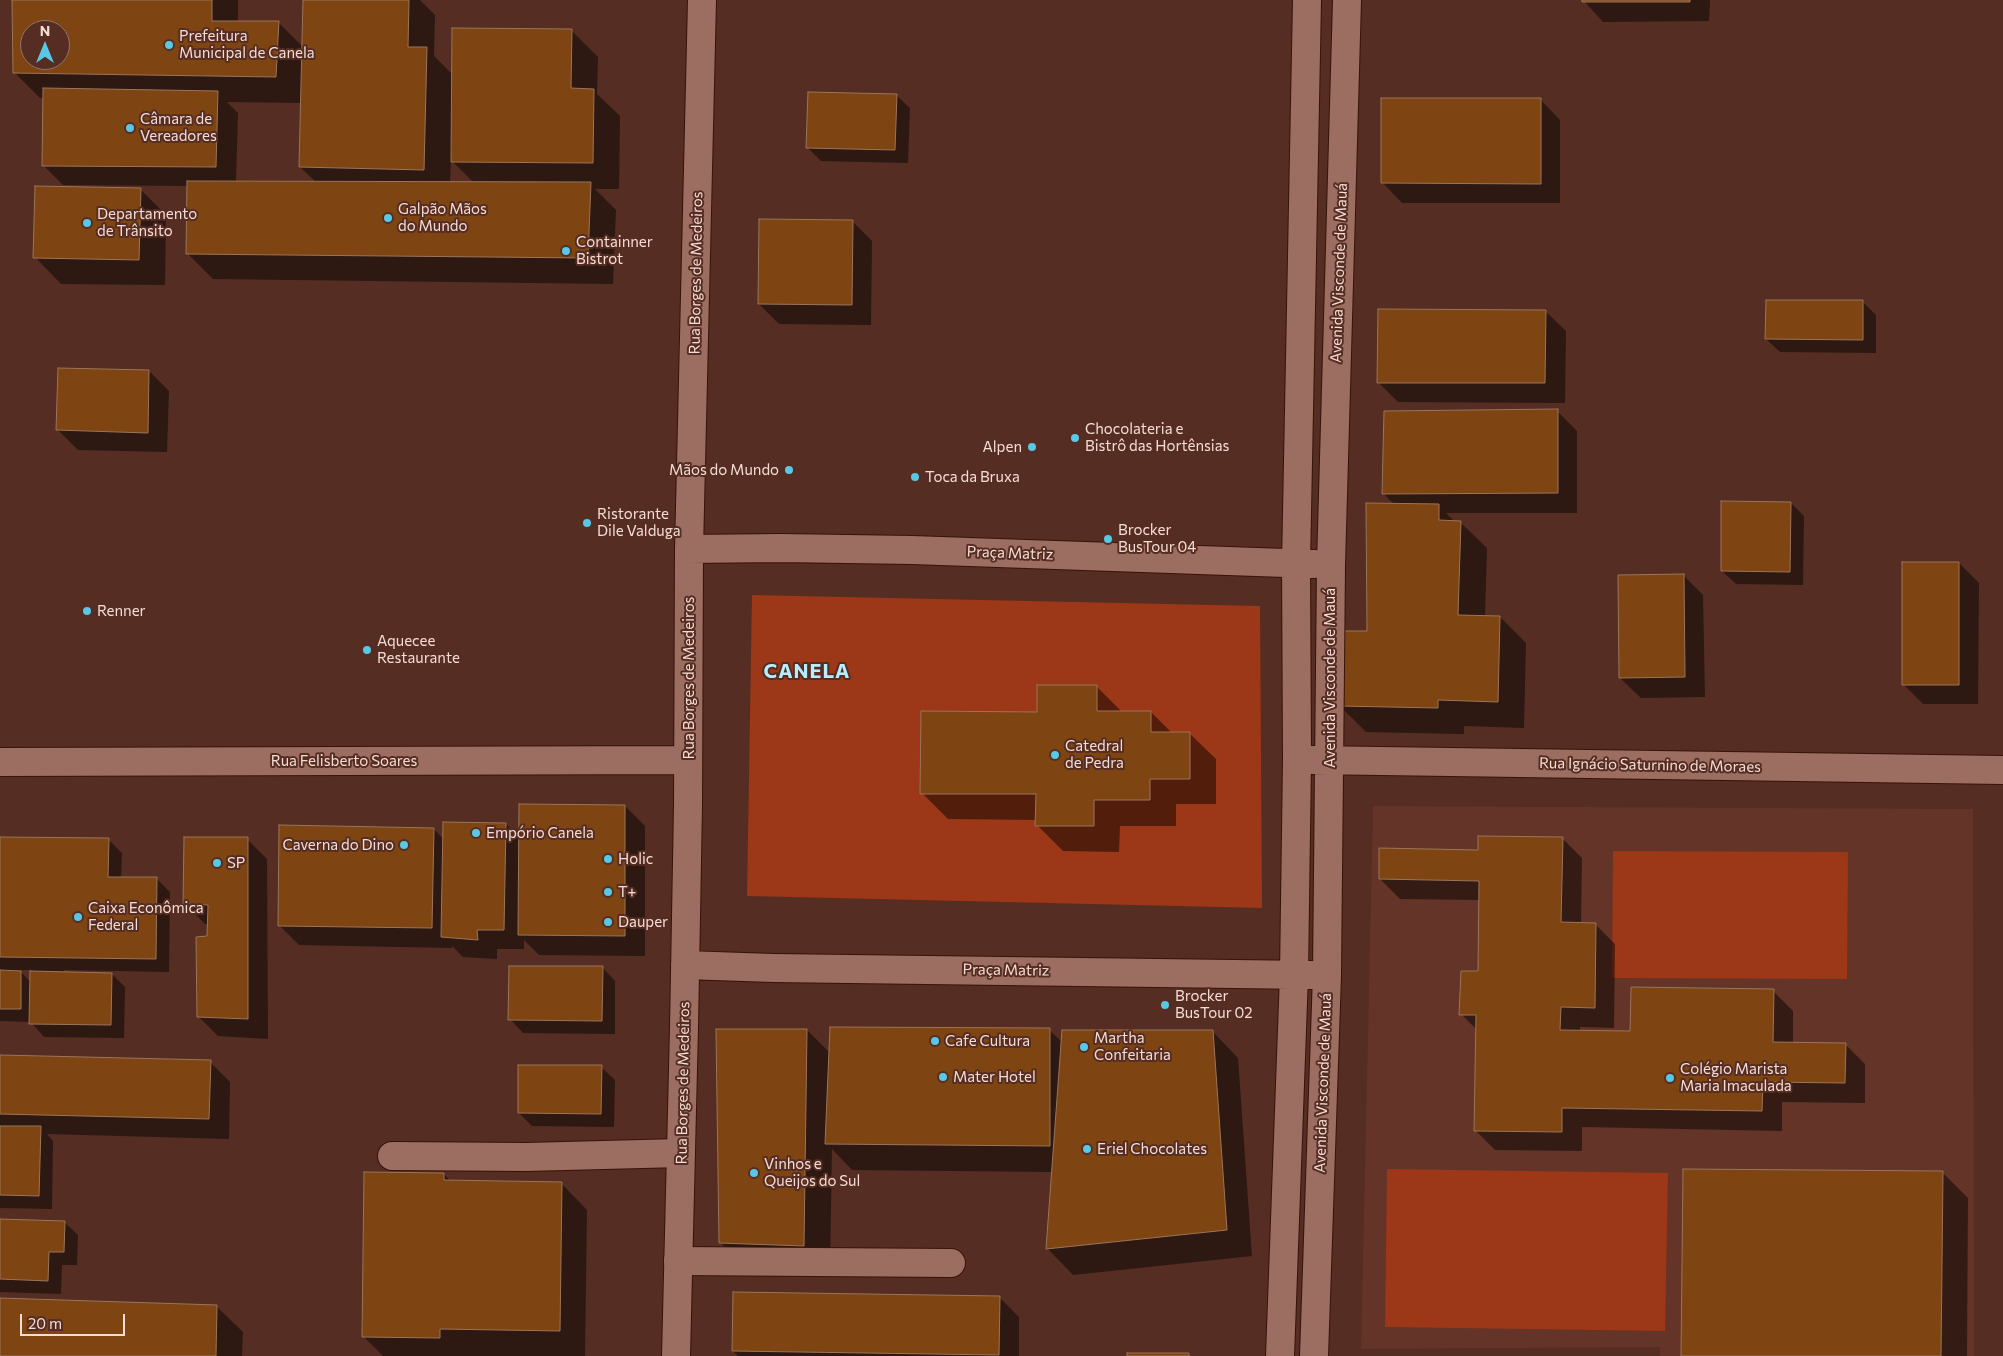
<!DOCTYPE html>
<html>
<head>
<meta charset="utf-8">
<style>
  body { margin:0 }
  #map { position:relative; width:2003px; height:1356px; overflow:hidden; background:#552d22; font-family:Commissioner,sans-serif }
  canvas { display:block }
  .north { position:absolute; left:20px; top:20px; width:50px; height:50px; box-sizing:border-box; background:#552d22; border:1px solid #957369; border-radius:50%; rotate:0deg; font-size:14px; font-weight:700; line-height:20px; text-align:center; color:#f6dcd4 }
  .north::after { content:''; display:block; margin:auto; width:18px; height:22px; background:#58c8e4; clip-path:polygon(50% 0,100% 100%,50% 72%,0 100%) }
  .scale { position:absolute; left:20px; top:1314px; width:105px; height:22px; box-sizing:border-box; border:2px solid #f6dcd4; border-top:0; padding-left:6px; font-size:15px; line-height:18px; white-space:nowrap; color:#f6dcd4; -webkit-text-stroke:4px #552d22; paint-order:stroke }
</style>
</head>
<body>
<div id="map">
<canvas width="2003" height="1356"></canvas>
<div class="north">N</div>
<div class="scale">20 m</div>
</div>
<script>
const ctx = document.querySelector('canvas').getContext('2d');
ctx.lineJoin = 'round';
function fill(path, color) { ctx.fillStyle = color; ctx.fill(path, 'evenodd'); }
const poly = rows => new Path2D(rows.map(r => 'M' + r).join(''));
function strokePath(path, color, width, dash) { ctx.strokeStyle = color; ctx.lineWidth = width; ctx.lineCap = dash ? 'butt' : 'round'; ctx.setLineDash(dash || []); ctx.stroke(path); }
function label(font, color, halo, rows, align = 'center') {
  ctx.font = font + ' Commissioner,sans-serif'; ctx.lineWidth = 4; ctx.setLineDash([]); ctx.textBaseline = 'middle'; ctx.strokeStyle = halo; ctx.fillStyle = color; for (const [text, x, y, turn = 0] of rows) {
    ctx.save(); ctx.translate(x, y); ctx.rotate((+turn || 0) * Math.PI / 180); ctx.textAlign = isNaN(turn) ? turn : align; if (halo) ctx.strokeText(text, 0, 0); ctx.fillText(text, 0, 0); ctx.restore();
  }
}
fill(poly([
  [1373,806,1973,809,1974,1356,1660,1356,1660,1347,1361,1349]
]), '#633427');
fill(poly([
  [752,595,1260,606,1262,908,747,896],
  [1613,851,1848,852,1847,979,1612,978],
  [1387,1169,1668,1173,1665,1331,1385,1327]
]), '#9c3718');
fill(poly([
  [13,0,238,0,238,22,278,22,303,47,304,0,420,0,435,15,434,56,453,75,571,30,598,57,597,94,620,116,619,189,595,189,616,210,613,284,213,279,187,253,188,186,63,185,43,165,44,98,40,98,14,72],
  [30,30,60,30,60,60,30,60],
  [227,102,302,103,300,167,316,182,236,182,238,113],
  [451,160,474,183,450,183],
  [1583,0,1710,0,1709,21,1603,22],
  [896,95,910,108,908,163,821,161,808,148],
  [1540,99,1560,120,1560,203,1402,203,1382,182],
  [140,189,166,215,165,285,61,284,35,257],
  [852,221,872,241,871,325,779,324,759,304],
  [1863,302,1876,315,1876,353,1780,352,1766,339],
  [1545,311,1566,331,1565,403,1398,402,1378,382],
  [149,371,169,391,167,452,78,450,58,430],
  [1557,411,1577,431,1577,513,1446,513,1455,522,1460,522,1487,548,1485,617,1500,617,1526,643,1524,728,1464,726,1464,734,1366,732,1340,706,1368,632,1395,505,1383,493],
  [1791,503,1804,516,1803,585,1736,584,1722,571],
  [1959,563,1979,583,1978,704,1923,704,1903,684],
  [1683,575,1703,595,1705,697,1641,698,1620,678],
  [1096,686,1122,712,1151,712,1172,733,1189,733,1216,759,1216,804,1176,804,1176,826,1120,826,1119,852,1063,851,1037,825,1037,820,948,819,922,793,1039,713],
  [625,806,645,826,645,956,539,955,524,940,524,949,497,949,497,959,463,957,452,946,452,948,299,945,279,925,434,829,444,840,506,824,520,838],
  [0,838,108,839,122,853,121,878,157,879,170,892,169,972,64,970,64,973,112,974,125,987,124,1038,44,1037,31,1022,0,1021],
  [18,970,32,970,31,983,23,974],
  [1562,838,1582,858,1581,924,1595,924,1615,944,1614,1028,1580,1027,1580,1032,1632,1033,1773,991,1793,1011,1793,1043,1845,1044,1865,1064,1865,1103,1782,1102,1782,1131,1582,1127,1582,1151,1495,1150,1475,1130,1477,1030,1461,1014,1479,973,1480,900,1400,899,1380,879,1480,851],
  [247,839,267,859,268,1039,218,1036,198,1016,209,924,205,924,185,904],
  [602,967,615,981,615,1034,523,1033,510,1019],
  [807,1030,830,1053,1049,1030,1063,1043,1212,1031,1238,1058,1252,1256,1073,1275,1047,1248,1053,1172,852,1170,832,1149,830,1272,746,1268,720,1242],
  [0,1056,210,1062,230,1082,229,1139,47,1134,53,1141,52,1209,0,1208],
  [601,1067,615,1080,614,1127,532,1126,519,1113],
  [1942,1172,1968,1198,1967,1356,1683,1356],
  [444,1174,451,1182,561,1183,587,1210,585,1356,383,1356,363,1336],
  [0,1220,64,1222,78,1235,77,1265,62,1265,61,1294,0,1292],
  [999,1297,1019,1317,1019,1356,738,1356,733,1351],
  [0,1300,216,1306,243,1332,242,1356,0,1356]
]), '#0007');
const building = poly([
  [12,0,212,0,212,21,279,21,276,77,13,73,12,0],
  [30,30,60,30,60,60,30,60,30,30],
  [303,0,409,0,408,47,427,47,424,170,299,167,303,0],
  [1582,0,1690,0,1690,2,1582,2,1582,0],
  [452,28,572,29,571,88,594,89,593,163,451,162,452,28],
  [43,88,218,91,216,167,42,166,43,88],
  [808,92,897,94,895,150,806,148,808,92],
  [1381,98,1541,98,1541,184,1381,183,1381,98],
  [187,181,591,182,588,258,186,254,187,181],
  [35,186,141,188,139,260,33,258,35,186],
  [759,219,853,220,852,305,758,304,759,219],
  [1766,300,1863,300,1863,340,1765,339,1766,300],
  [1378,309,1546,310,1545,383,1377,383,1378,309],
  [58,368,149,370,148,433,56,430,58,368],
  [1558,409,1558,493,1382,494,1384,411,1558,409],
  [1721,501,1791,502,1790,572,1721,571,1721,501],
  [1366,503,1439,504,1439,520,1461,521,1458,615,1500,616,1498,702,1438,700,1438,708,1339,706,1340,631,1367,631,1366,503],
  [1902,562,1959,562,1959,685,1902,685,1902,562],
  [1684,574,1685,677,1619,678,1618,575,1684,574],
  [1037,685,1097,685,1097,711,1151,711,1151,732,1190,732,1190,779,1150,779,1150,800,1094,800,1094,826,1035,826,1036,794,920,794,921,711,1037,712,1037,685],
  [519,804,625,805,625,936,518,935,519,804],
  [443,822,506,823,504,930,477,930,478,940,441,937,443,822],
  [279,825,434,828,432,928,278,926,279,825],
  [1478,836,1563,837,1561,922,1596,923,1595,1008,1561,1007,1560,1030,1630,1031,1631,987,1774,989,1773,1042,1846,1043,1845,1083,1763,1082,1762,1111,1562,1108,1562,1132,1474,1131,1476,1015,1459,1015,1461,971,1478,971,1479,881,1379,879,1379,848,1478,850,1478,836],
  [0,837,109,838,108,877,157,877,156,959,0,957,0,837],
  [184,837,248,837,248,1019,197,1017,196,937,207,936,208,905,183,904,184,837],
  [509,966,603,966,602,1021,508,1020,509,966],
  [0,970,21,971,21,1009,0,1009,0,970],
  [30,971,112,973,111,1025,29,1024,30,971],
  [830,1027,1050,1028,1050,1146,825,1144,830,1027],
  [716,1029,807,1029,804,1246,719,1243,716,1029],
  [1062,1030,1213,1030,1227,1230,1046,1249,1062,1030],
  [0,1055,211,1060,209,1119,0,1114,0,1055],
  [518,1065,602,1065,601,1114,518,1113,518,1065],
  [0,1126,41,1126,39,1196,0,1195,0,1126],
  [1683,1169,1943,1171,1941,1356,1681,1356,1683,1169],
  [364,1172,444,1173,444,1180,562,1182,560,1331,440,1329,440,1338,362,1337,364,1172],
  [0,1219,65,1221,64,1252,49,1252,48,1281,0,1279,0,1219],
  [733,1292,1000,1296,999,1355,732,1351,733,1292],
  [0,1298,217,1305,216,1356,0,1356,0,1298],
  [1127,1353,1189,1353,1189,1356,1127,1356,1127,1353]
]);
fill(building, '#7e4411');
strokePath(building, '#9b755a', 1);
const street = poly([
  [392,1156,526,1157,681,1153],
  [678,1261,951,1263]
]);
const secondary = poly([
  [689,549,781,548,912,550,1314,564],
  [1312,760,2003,770],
  [0,762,688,760],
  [685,965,773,968,1311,975],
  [676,1356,684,1028,688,806,689,549,702,0],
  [1280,1356,1294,975,1297,760,1296,564,1307,0],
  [1314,1356,1327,975,1331,565,1347,0]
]);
strokePath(street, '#381309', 30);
strokePath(secondary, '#381309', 30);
strokePath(street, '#9c6e61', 28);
strokePath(secondary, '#9c6e61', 28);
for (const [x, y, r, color] of [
  [169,45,5,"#58c8e4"],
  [130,128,5,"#58c8e4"],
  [388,218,5,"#58c8e4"],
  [87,223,5,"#58c8e4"],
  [566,251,5,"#58c8e4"],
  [1075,438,5,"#58c8e4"],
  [1032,447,5,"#58c8e4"],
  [789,470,5,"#58c8e4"],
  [915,477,5,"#58c8e4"],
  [587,523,5,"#58c8e4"],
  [1108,539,5,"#58c8e4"],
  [87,611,5,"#58c8e4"],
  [367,650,5,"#58c8e4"],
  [1055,755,5,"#58c8e4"],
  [476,833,5,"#58c8e4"],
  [404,845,5,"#58c8e4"],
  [608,859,5,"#58c8e4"],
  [217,863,5,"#58c8e4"],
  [608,892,5,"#58c8e4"],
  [78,917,5,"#58c8e4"],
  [608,922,5,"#58c8e4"],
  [1165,1005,5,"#58c8e4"],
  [935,1041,5,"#58c8e4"],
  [1084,1047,5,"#58c8e4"],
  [943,1077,5,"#58c8e4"],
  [1670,1078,5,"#58c8e4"],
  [1087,1149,5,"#58c8e4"],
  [754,1173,5,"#58c8e4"]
]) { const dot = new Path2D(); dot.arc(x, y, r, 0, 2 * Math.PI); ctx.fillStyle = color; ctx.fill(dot); strokePath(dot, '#552d22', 2); }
label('15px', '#f6dcd4', '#552d22', [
  ["Prefeitura",179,36],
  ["Municipal de Canela",179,53],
  ["Câmara de",140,119],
  ["Vereadores",140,136],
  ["Galpão Mãos",398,209],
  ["do Mundo",398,226],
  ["Departamento",97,214],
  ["de Trânsito",97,231],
  ["Containner",576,242],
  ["Bistrot",576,259],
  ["Chocolateria e",1085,429],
  ["Bistrô das Hortênsias",1085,446],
  ["Alpen",1022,447,"right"],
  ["Mãos do Mundo",779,470,"right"],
  ["Toca da Bruxa",925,477],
  ["Ristorante",597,514],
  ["Dile Valduga",597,531],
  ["Brocker",1118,530],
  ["BusTour 04",1118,547],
  ["Renner",97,611],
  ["Aquecee",377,641],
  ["Restaurante",377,658],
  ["Catedral",1065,746],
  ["de Pedra",1065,763],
  ["Empório Canela",486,833],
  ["Caverna do Dino",394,845,"right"],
  ["Holic",618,859],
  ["SP",227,863],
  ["T+",618,892],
  ["Caixa Econômica",88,908],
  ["Federal",88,925],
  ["Dauper",618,922],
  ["Brocker",1175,996],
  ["BusTour 02",1175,1013],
  ["Martha",1094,1038],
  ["Confeitaria",1094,1055],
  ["Cafe Cultura",945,1041],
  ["Colégio Marista",1680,1069],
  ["Maria Imaculada",1680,1086],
  ["Mater Hotel",953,1077],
  ["Eriel Chocolates",1097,1149],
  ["Vinhos e",764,1164],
  ["Queijos do Sul",764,1181]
], 'left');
label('15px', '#f6dcd4', '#552d22', [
  ["Rua Borges de Medeiros",696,273,-89],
  ["Avenida Visconde de Mauá",1339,273,-88],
  ["Praça Matriz",1010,553,2],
  ["Rua Borges de Medeiros",689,678,-90],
  ["Avenida Visconde de Mauá",1330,678,-90],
  ["Rua Felisberto Soares",344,761],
  ["Rua Ignácio Saturnino de Moraes",1650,765,1],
  ["Praça Matriz",1006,970,1],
  ["Rua Borges de Medeiros",683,1083,-89],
  ["Avenida Visconde de Mauá",1323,1083,-88]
]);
ctx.letterSpacing = '1px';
label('bold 20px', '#b7eefe', '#552d22', [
  ["CANELA",807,671]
]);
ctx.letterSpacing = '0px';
</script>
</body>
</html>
